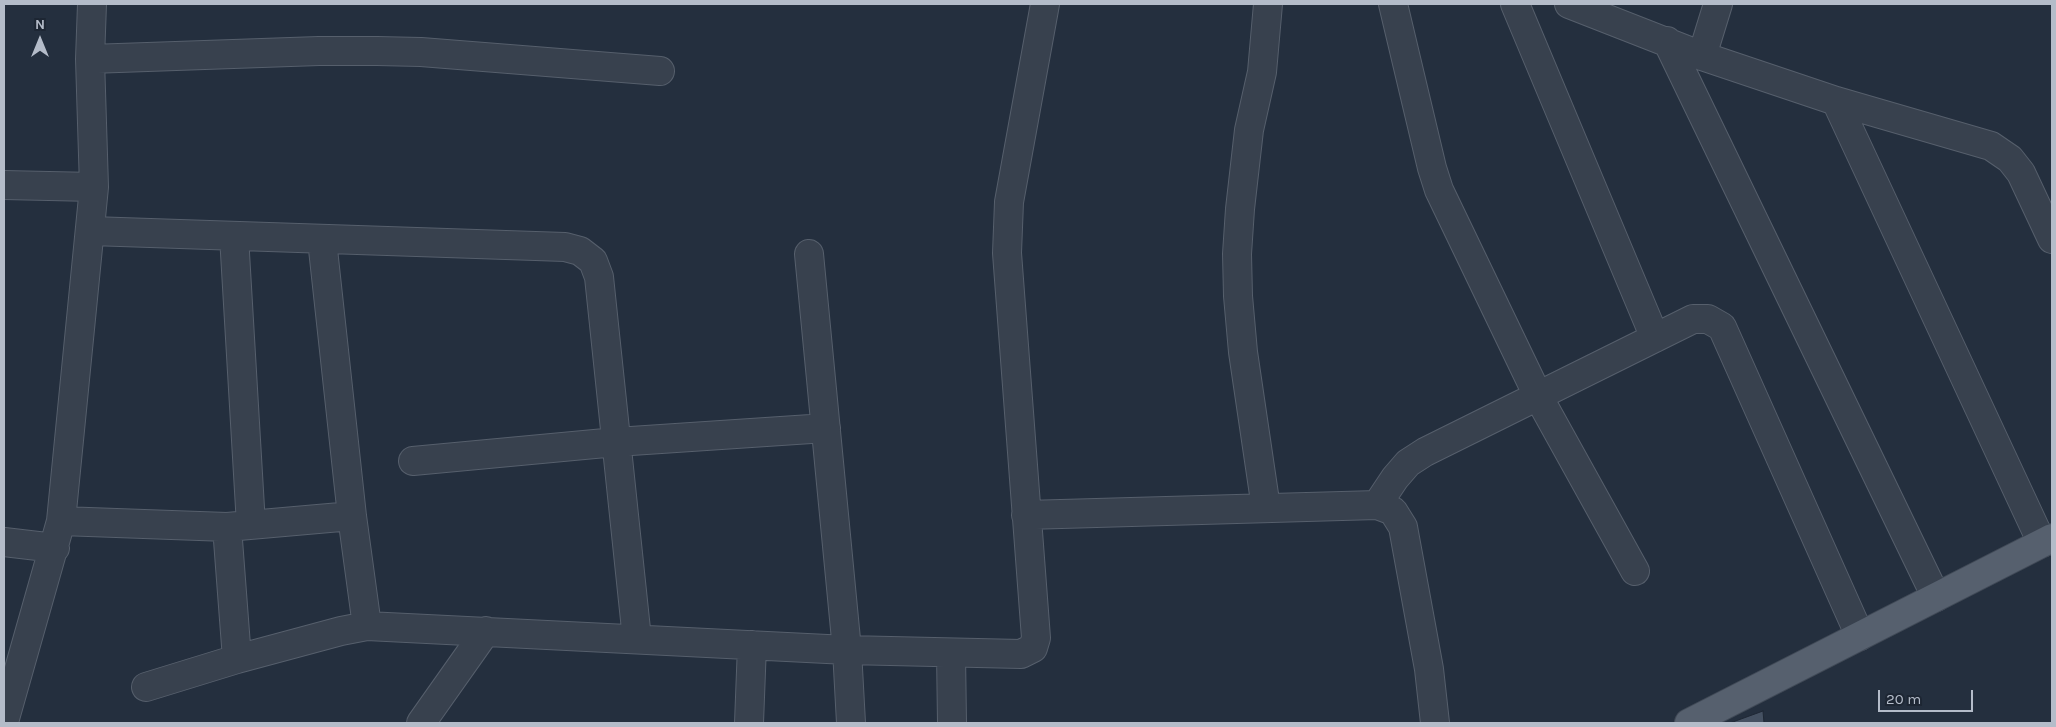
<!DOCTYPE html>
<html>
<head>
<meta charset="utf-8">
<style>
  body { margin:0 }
  #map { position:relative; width:2056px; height:727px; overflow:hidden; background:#242f3e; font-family:Karla,sans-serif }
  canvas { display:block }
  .frame { position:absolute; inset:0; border:5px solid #b4bcc9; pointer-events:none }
  .north { position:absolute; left:15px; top:15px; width:50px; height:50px; -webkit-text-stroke:4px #1d2633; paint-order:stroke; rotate:0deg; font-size:14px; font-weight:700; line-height:20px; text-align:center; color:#b4bcc9 }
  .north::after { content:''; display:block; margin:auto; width:18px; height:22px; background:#b4bcc9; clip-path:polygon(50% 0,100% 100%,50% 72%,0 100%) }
  .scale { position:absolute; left:1878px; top:690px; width:95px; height:22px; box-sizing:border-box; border:2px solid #b4bcc9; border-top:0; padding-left:6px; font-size:15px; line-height:18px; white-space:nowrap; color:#b4bcc9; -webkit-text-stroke:4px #1d2633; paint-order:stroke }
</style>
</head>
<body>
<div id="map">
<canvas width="2056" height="727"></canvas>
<div class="frame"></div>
<div class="north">N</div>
<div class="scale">20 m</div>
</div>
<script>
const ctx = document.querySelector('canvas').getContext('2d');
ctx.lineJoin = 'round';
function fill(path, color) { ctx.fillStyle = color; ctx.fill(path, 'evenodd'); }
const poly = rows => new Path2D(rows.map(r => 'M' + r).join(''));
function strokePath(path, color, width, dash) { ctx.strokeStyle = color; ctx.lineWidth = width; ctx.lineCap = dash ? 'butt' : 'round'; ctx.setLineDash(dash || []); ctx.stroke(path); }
const building = poly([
  [1763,711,1764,723,1730,723,1763,711]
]);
fill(building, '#455162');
strokePath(building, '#1f2835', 1);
const minor = poly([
  [1393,4,1432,168,1439,190,1538,396,1635,571],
  [1515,4,1655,338],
  [1569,4,1702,56,1836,101,1991,146,2010,159,2021,173,2052,239],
  [1667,41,1936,597],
  [1702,56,1718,4],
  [90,59,319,51,377,51,421,52,660,71],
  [1836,101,2042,543],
  [4,185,94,187],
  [91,231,565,247,580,251,593,261,599,277,637,639],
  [234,236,251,525],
  [322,240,352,516,367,626],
  [809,254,847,650,851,723],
  [413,461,616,442,826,428],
  [1377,505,1395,478,1408,463,1425,452,1693,319,1708,319,1722,327,1860,636],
  [1266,508,1243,352,1238,296,1237,254,1240,209,1249,130,1262,72,1268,4],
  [1026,515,1377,505,1393,511,1403,527,1429,669,1435,723],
  [61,521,227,527,352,516],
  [227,527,237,659],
  [4,542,55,548],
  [951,653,952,723],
  [146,687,237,659,341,631,367,626,847,650,1021,654,1033,648,1036,638,1007,253,1009,202,1045,4],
  [4,722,61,521,94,187,90,59,92,4],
  [421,723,486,631],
  [749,723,752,645]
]);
const major = poly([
  [1689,723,2052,538]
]);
strokePath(minor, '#565f6c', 30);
strokePath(major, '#414a57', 30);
strokePath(minor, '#38414e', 28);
strokePath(major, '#56606e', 28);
</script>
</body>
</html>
